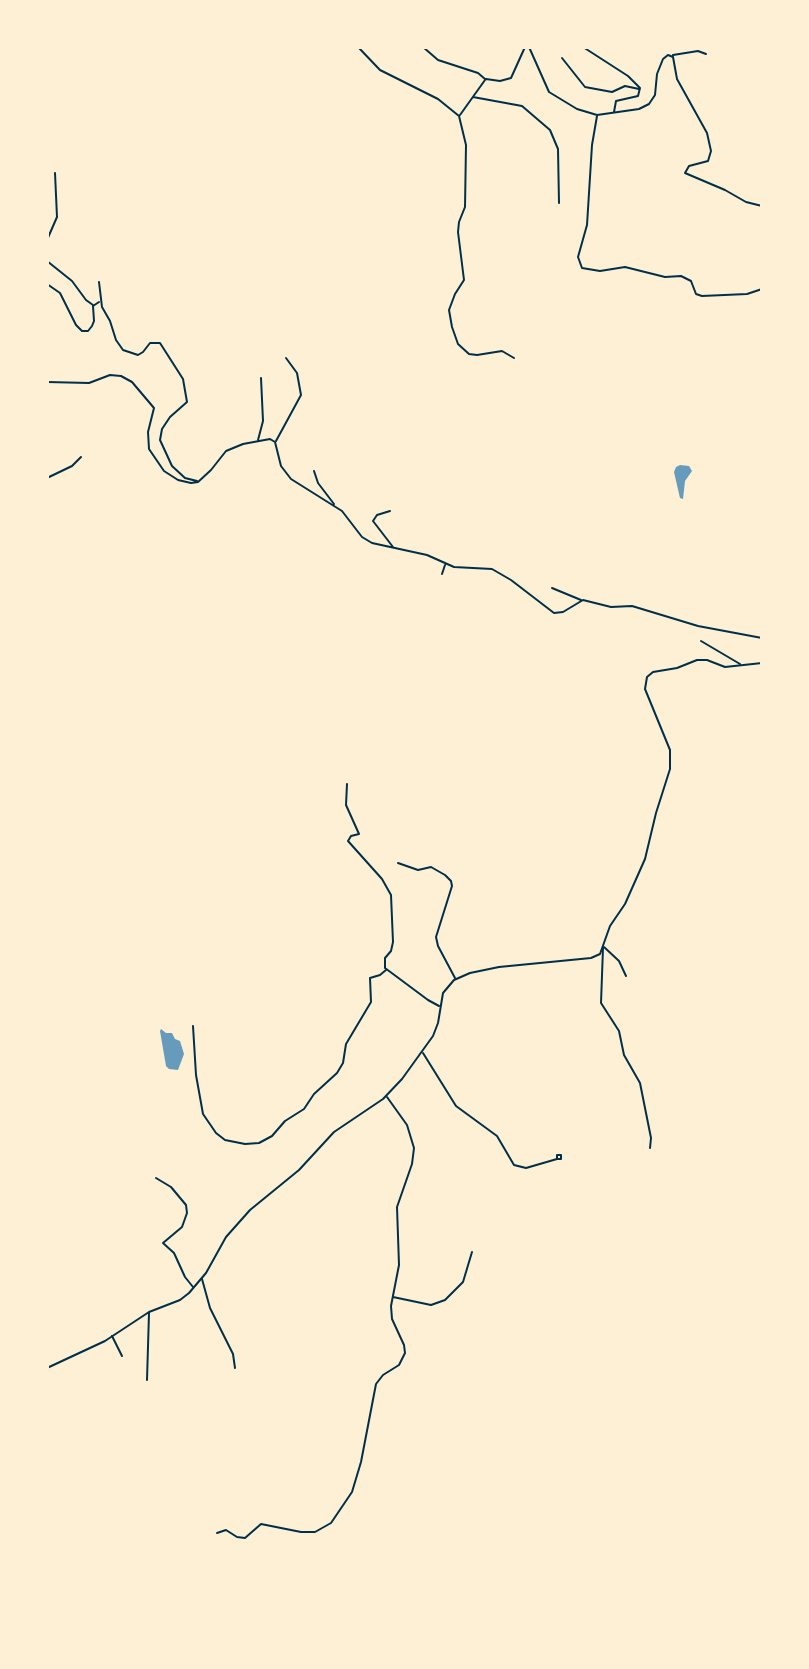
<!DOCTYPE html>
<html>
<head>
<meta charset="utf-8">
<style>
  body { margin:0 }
  #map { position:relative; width:809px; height:1669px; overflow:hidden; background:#fdf0d5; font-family:"Titillium Web",sans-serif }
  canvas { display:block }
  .frame { position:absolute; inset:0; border:49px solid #fdf0d5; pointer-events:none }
</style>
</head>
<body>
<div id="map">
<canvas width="809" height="1669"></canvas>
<div class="frame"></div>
</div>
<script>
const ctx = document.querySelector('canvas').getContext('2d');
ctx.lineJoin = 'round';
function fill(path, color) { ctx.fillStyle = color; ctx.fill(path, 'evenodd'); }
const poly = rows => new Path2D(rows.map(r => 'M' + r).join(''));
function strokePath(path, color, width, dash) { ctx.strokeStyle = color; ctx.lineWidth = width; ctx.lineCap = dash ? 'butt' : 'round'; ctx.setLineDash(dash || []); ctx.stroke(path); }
fill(poly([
  [680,465,689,466,692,471,685,481,683,499,680,498,674,472,676,467],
  [161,1029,166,1033,172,1033,175,1039,180,1041,184,1054,178,1070,169,1069,166,1066,160,1031]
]), '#669bbc');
strokePath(poly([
  [423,47,438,60,478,73,485,79],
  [529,47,549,92,577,109,597,115,639,109,649,104,655,95,657,74,663,59,668,55,673,57,677,79,707,133,711,151,708,161,689,166,685,173,725,190,746,202,762,206],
  [583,47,628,76,640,88,638,96,616,101,614,112],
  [359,48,380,70,438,99,459,116,466,145,465,207,459,222,458,232,464,280,455,294,449,310,452,327,458,344,469,354,477,355,502,351,514,358],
  [673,55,698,51,706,54],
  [562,58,585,87,612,92,625,86,639,89],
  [486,79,500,81,511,78,525,47],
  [473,97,522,106,550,130,558,149,559,203],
  [460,115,485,80],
  [597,116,592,145,587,225,578,257,582,268,600,271,625,267,665,277,681,276,691,281,696,294,702,296,747,294,762,289],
  [47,240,57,217,55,173],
  [47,261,72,281,86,300,93,305],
  [99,282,102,307,110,321,116,340,123,350,138,355,143,352,150,343,160,343,183,379,187,402,170,417,162,429,160,440,172,466,185,478,197,481],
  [47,284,60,293,76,325,82,331,88,331,92,326,94,321,93,306,99,302],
  [47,382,89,383,110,375,121,376,132,382,154,408,148,432,149,449,164,471,178,480,191,483,198,482,211,470,226,451,243,444,270,439,275,442,281,466,291,479,342,511,362,537,372,543,427,555,454,567,492,569,511,580,554,613,563,612,583,600,611,607,632,606,698,626,762,638],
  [258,440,263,421,261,378],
  [276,441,301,395,297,373,286,358],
  [314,471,318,483,334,504],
  [47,478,72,466,81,457],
  [390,511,377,515,373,521,393,547],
  [442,574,445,565],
  [552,588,581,600],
  [701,641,740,664],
  [347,784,346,805,359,834,351,836,348,841,382,879,391,895,393,942,391,951,385,958,385,968,428,1000,439,1006],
  [398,863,418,870,431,867,445,875,451,881,452,886,436,937,438,946,455,978],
  [604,947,619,961,626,976],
  [603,948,601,1003,619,1031,624,1055,640,1083,651,1138,650,1148],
  [193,1026,196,1075,203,1114,216,1133,225,1140,245,1144,259,1143,272,1136,285,1121,304,1109,314,1094,337,1073,343,1063,346,1044,371,1002,370,978,380,975,386,970],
  [423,1053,456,1106,497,1136,514,1165,526,1168,557,1159],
  [557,1155,561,1155,561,1159,557,1159,557,1155],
  [156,1178,171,1187,186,1205,187,1213,182,1227,163,1243,174,1253,185,1277,193,1287],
  [202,1279,210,1308,233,1354,235,1368],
  [393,1297,431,1305,445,1300,463,1282,472,1252],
  [112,1336,122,1356],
  [147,1380,149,1313],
  [217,1533,226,1530,237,1537,245,1538,261,1524,301,1532,315,1532,331,1523,352,1492,361,1462,376,1384,383,1375,399,1365,405,1353,404,1345,392,1319,391,1306,399,1265,397,1207,412,1164,414,1148,407,1125,387,1097]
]), '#003049', 2);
strokePath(poly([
  [47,1368,105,1341,149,1312,180,1300,189,1293,206,1273,226,1237,250,1210,299,1170,334,1132,383,1099,402,1079,433,1036,438,1023,443,993,454,980,470,973,499,967,591,958,600,954,610,926,625,904,645,859,656,813,670,769,670,750,645,689,647,677,653,672,677,668,697,660,707,660,725,667,762,663]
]), '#003049', 2);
</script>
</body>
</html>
